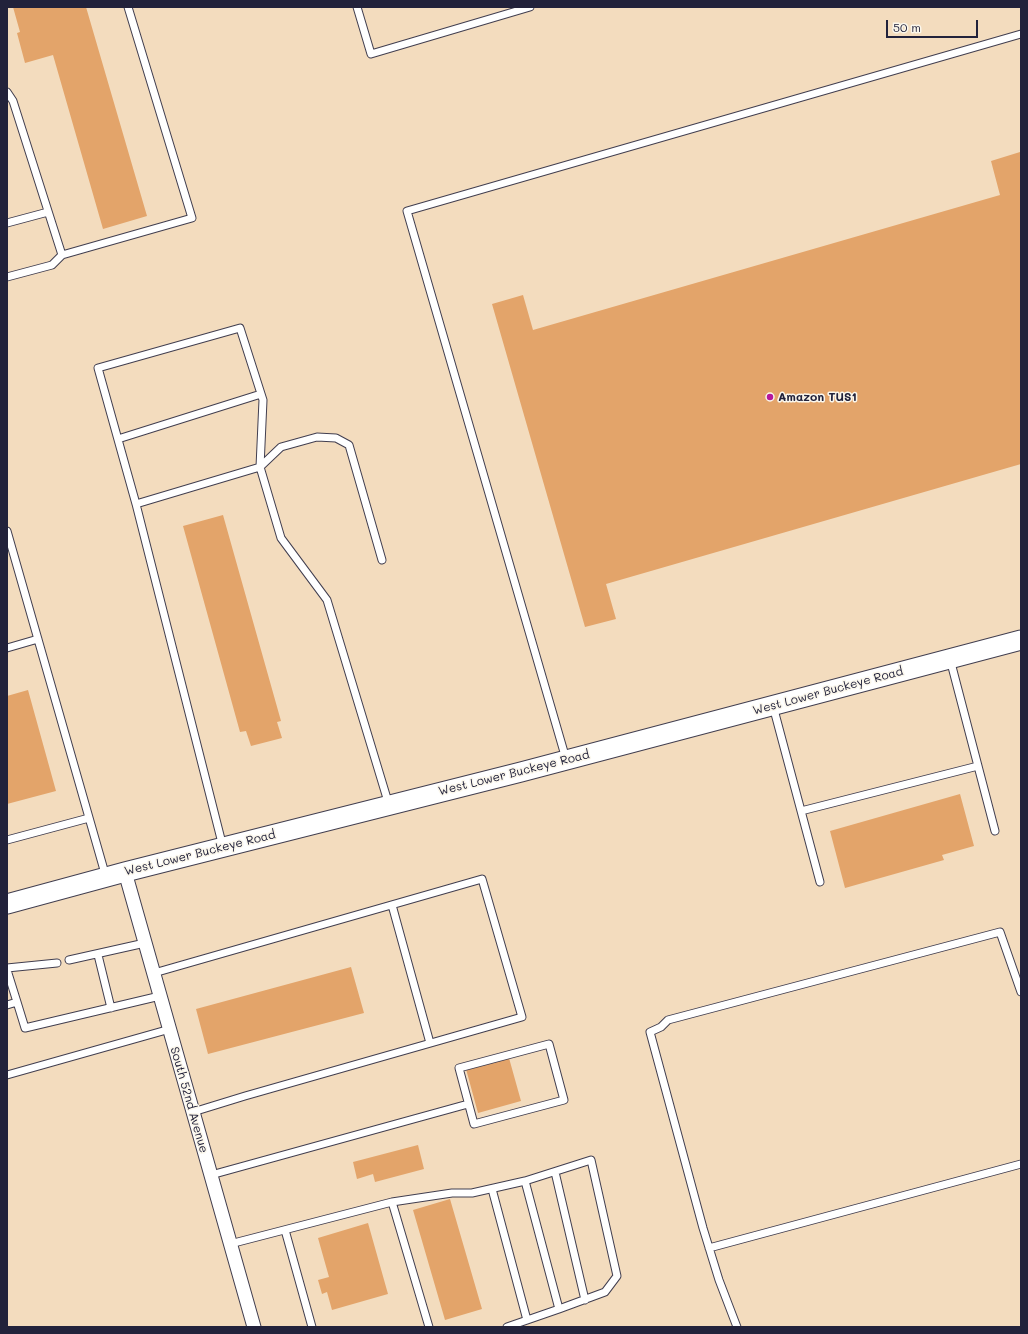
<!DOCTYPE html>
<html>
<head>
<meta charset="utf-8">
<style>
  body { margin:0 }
  #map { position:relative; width:1028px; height:1334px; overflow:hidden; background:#f3dcbe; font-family:Mali,sans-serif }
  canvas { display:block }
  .frame { position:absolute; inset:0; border:8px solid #22223b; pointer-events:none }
  .scale { position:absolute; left:886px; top:20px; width:92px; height:18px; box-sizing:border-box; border:2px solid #22223b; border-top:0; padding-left:5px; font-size:12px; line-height:14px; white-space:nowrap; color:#22223b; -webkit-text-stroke:3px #fbf7ec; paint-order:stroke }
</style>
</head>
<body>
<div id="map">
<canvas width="1028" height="1334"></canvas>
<div class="frame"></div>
<div class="scale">50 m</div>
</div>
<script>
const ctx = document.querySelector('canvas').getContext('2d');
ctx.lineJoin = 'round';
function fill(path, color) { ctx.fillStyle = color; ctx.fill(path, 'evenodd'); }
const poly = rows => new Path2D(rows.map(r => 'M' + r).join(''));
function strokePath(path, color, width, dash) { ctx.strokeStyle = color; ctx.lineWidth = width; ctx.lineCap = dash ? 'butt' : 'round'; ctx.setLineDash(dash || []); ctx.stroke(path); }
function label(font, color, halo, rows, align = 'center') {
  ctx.font = font + ' Mali,sans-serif'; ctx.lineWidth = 3; ctx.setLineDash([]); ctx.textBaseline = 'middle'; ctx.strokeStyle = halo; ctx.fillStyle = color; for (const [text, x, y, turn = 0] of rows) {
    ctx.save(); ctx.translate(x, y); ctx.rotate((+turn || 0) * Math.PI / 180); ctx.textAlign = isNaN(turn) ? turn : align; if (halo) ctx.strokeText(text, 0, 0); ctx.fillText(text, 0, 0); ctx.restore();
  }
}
fill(poly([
  [13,7,86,7,147,216,103,229,53,55,25,63,17,33,20,32],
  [1020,152,1021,464,606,584,616,619,585,627,492,304,523,295,533,330,1000,195,991,161],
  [223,515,281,721,277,722,282,738,251,746,246,731,240,732,183,526],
  [28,690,56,791,7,804,7,696],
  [960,794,974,846,942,855,944,860,845,888,830,831],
  [351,967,364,1013,208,1054,196,1009],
  [509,1058,521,1101,478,1113,466,1069],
  [418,1145,424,1169,375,1182,373,1174,357,1179,353,1162],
  [450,1199,482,1309,445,1320,413,1210],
  [368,1223,388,1294,332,1310,327,1292,322,1294,318,1280,329,1277,318,1238]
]), '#e3a46a');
const lane = poly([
  [357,7,371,54,530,7],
  [7,92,13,101,62,255,192,218,128,7],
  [7,223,48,212],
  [7,277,52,265,62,255],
  [118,439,261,394],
  [136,504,98,368,240,328,263,400,260,467,281,447,317,437,336,438,349,445,382,560],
  [7,531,106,877],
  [7,648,38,639],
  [950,659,995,831],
  [773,706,820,882],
  [566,759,407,211,1021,34],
  [801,811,978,766],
  [7,840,89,818],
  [223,847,136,504,260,467,281,538,327,600,389,805],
  [392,905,430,1043],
  [98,955,111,1008],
  [69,960,145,943],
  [7,968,57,963],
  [7,970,17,1002,7,1005],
  [154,973,482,879,522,1017,245,1096,193,1112],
  [17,1002,25,1028,160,996],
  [549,1044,564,1100,474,1124,459,1068,549,1044],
  [7,1075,170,1029],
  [555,1172,585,1300],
  [211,1175,468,1104],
  [525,1181,591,1160,617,1276,605,1292,559,1309],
  [492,1189,527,1320],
  [392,1202,429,1327],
  [285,1230,312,1327],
  [230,1244,392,1202,452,1193,472,1193,525,1181,559,1309,507,1327],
  [709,1248,1021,1164],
  [737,1327,719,1280,703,1228,650,1032,661,1027,668,1020,1000,932,1021,992]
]);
const street = poly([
  [125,872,254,1327]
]);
const secondary = poly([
  [7,904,125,872,521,772,1021,640]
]);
strokePath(lane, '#413e4f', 9);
strokePath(street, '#413e4f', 15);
strokePath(secondary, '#413e4f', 21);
strokePath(lane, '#fff', 7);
strokePath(street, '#fff', 13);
strokePath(secondary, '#fff', 19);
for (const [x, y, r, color] of [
  [770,397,4,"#b5179e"]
]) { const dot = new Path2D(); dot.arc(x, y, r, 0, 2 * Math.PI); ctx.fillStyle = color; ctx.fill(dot); strokePath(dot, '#fbf7ec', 1.5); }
label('bold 12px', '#22223b', '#fbf7ec', [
  ["Amazon TUS1",778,397]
], 'left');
label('12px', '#22223b', '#fbf7ec', [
  ["West Lower Buckeye Road",828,691,-15],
  ["West Lower Buckeye Road",514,773,-14],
  ["West Lower Buckeye Road",200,853,-14],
  ["South 52nd Avenue",189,1100,74]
]);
</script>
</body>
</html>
